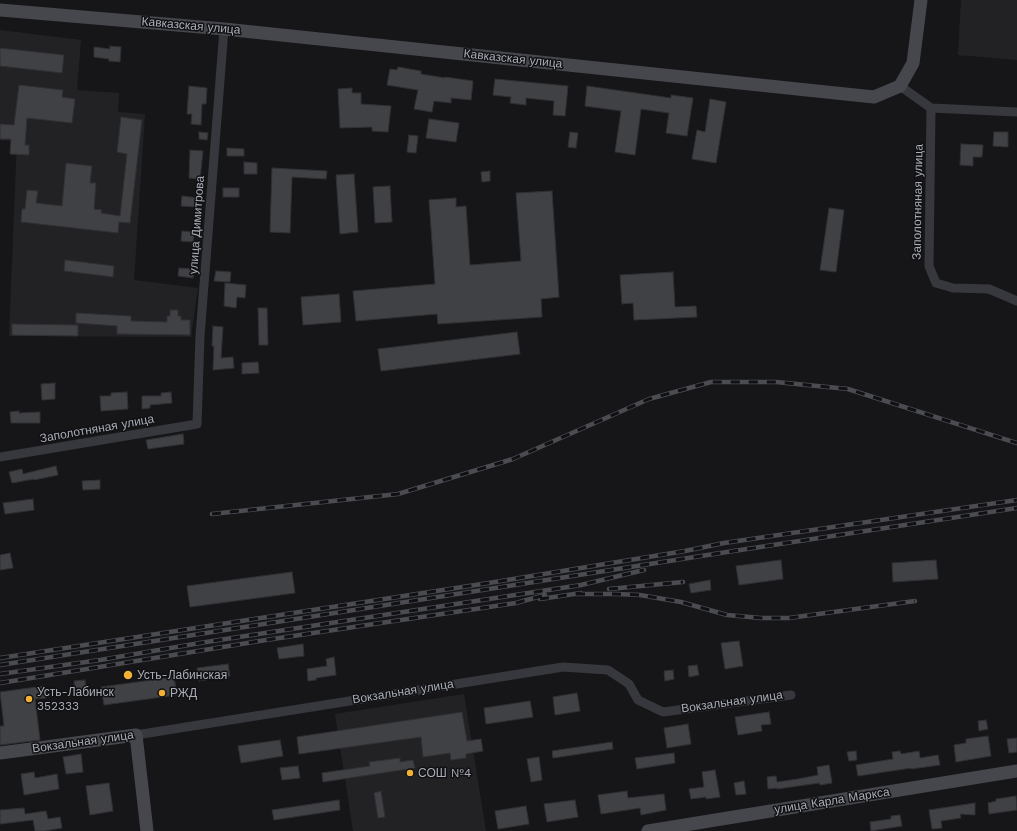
<!DOCTYPE html>
<html>
<head>
<meta charset="utf-8">
<style>
  body { margin:0 }
  canvas { display:block; background:#161618 }
</style>
</head>
<body>
<canvas width="1017" height="831"></canvas>
<script>
const ctx = document.querySelector('canvas').getContext('2d');
ctx.lineJoin = 'round';
function fill(path, color) { ctx.fillStyle = color; ctx.fill(path, 'evenodd'); }
const poly = rows => new Path2D(rows.map(r => 'M' + r).join(''));
function strokePath(path, color, width, dash) { ctx.strokeStyle = color; ctx.lineWidth = width; ctx.lineCap = dash ? 'butt' : 'round'; ctx.setLineDash(dash || []); ctx.stroke(path); }
function label(font, color, halo, rows, align = 'center') {
  ctx.font = font + ' "Work Sans",sans-serif'; ctx.lineWidth = 3; ctx.setLineDash([]); ctx.textBaseline = 'middle'; ctx.strokeStyle = halo; ctx.fillStyle = color; for (const [text, x, y, turn = 0] of rows) {
    ctx.save(); ctx.translate(x, y); ctx.rotate((+turn || 0) * Math.PI / 180); ctx.textAlign = isNaN(turn) ? turn : align; if (halo) ctx.strokeText(text, 0, 0); ctx.fillText(text, 0, 0); ctx.restore();
  }
}
fill(poly([
  [961,0,1017,0,1017,60,958,55],
  [0,30,81,40,77,90,119,93,118,112,145,114,134,280,198,288,191,337,9,336,17,141,0,140],
  [464,694,486,831,353,831,335,714]
]), '#222225');
const building = poly([
  [110,46,121,47,120,62,109,61,109,59,94,57,94,47,110,49,110,46],
  [0,48,64,55,62,73,0,66,0,48],
  [398,67,421,71,421,74,445,78,445,77,473,81,471,100,451,98,451,103,434,101,432,112,414,109,418,90,387,85,390,69,397,70,398,67],
  [495,79,568,86,565,116,553,115,554,101,526,98,526,105,510,103,511,97,493,95,495,79],
  [19,85,63,90,62,97,75,99,72,123,27,118,25,145,29,145,29,155,10,154,11,139,0,139,0,124,14,125,19,85],
  [189,86,207,88,206,104,202,104,201,125,191,124,192,114,187,114,189,86],
  [587,86,671,98,671,95,693,98,687,136,666,133,669,113,641,109,635,155,615,152,621,111,585,106,587,86],
  [352,88,352,93,361,93,361,104,391,106,388,132,372,131,372,127,340,128,338,89,352,88],
  [710,99,726,102,716,163,692,159,697,130,705,132,710,99],
  [121,117,142,120,130,223,119,222,118,233,21,222,22,209,25,209,27,190,38,191,36,203,62,206,66,163,92,166,90,183,96,183,94,209,102,210,101,213,120,216,127,154,117,152,121,117],
  [429,119,459,123,456,142,426,138,429,119],
  [199,132,208,133,207,140,199,139,199,132],
  [570,132,578,133,576,148,568,147,570,132],
  [994,132,1008,132,1008,147,993,146,994,132],
  [409,135,418,136,416,153,407,152,409,135],
  [961,144,983,145,982,157,973,157,973,166,960,165,961,144],
  [227,148,244,149,244,156,227,156,227,148],
  [190,150,203,151,200,179,189,178,190,150],
  [244,162,257,163,257,174,244,174,244,162],
  [272,168,327,171,326,179,292,177,290,233,270,232,272,168],
  [490,171,490,181,482,182,481,172,490,171],
  [354,174,358,232,340,234,336,175,354,174],
  [390,186,392,222,375,223,373,187,390,186],
  [223,188,239,188,239,197,223,197,223,188],
  [552,191,559,297,541,299,542,317,438,324,437,314,356,321,353,291,435,284,429,200,456,198,456,207,466,206,470,265,521,261,516,193,552,191],
  [182,196,198,198,197,207,181,206,182,196],
  [829,208,844,210,836,272,820,270,829,208],
  [182,231,194,232,193,242,181,241,182,231],
  [65,260,114,266,113,277,64,271,65,260],
  [179,268,194,269,193,278,178,276,179,268],
  [216,271,231,272,230,282,214,281,216,271],
  [673,272,675,307,696,306,697,317,634,320,633,303,622,304,620,275,673,272],
  [225,283,246,285,245,298,237,297,236,308,224,306,225,283],
  [339,294,341,322,303,325,301,297,339,294],
  [258,308,267,308,268,345,259,345,258,308],
  [170,310,178,310,178,316,181,316,181,320,190,320,190,335,117,334,117,326,76,323,76,313,131,316,131,321,167,322,167,316,170,316,170,310],
  [12,324,78,325,78,336,12,335,12,324],
  [213,326,223,327,221,358,233,357,234,368,213,370,214,346,212,346,213,326],
  [517,332,520,354,381,371,378,349,517,332],
  [258,362,259,373,242,374,242,363,258,362],
  [55,383,55,399,42,400,41,384,55,383],
  [127,392,128,409,101,411,100,396,111,396,111,393,127,392],
  [171,392,172,403,150,405,150,408,142,409,142,396,161,396,161,393,171,392],
  [19,411,19,413,40,412,40,423,11,423,10,412,19,411],
  [183,434,184,444,148,449,146,440,183,434],
  [56,466,58,475,34,480,34,479,12,483,9,472,22,469,23,474,56,466],
  [100,480,100,489,83,490,82,481,100,480],
  [33,499,34,510,5,514,3,503,33,499],
  [10,553,13,568,0,570,0,555,10,553],
  [781,560,783,579,739,585,736,566,781,560],
  [936,560,938,579,893,582,892,563,936,560],
  [292,572,295,593,190,607,187,586,292,572],
  [710,580,711,590,691,593,689,584,710,580],
  [739,641,743,666,725,669,721,643,739,641],
  [303,644,304,656,279,659,277,648,303,644],
  [334,657,336,675,316,678,316,680,308,681,307,669,327,666,326,659,334,657],
  [228,664,230,676,199,681,197,668,228,664],
  [697,665,699,675,689,677,688,666,697,665],
  [673,670,674,679,665,681,664,671,673,670],
  [174,677,177,695,104,705,101,687,174,677],
  [85,680,86,690,75,691,74,681,85,680],
  [44,686,46,698,35,699,40,740,0,745,0,726,4,726,0,692,44,686],
  [577,693,580,711,555,715,553,697,577,693],
  [530,701,533,717,486,724,484,708,530,701],
  [462,712,467,741,481,739,483,751,466,754,466,758,451,760,450,753,423,757,421,737,299,754,297,737,462,712],
  [769,712,771,724,761,725,762,731,738,735,735,717,769,712],
  [986,720,988,729,979,731,978,721,986,720],
  [688,724,691,744,667,748,664,728,688,724],
  [988,736,991,756,956,762,954,745,966,743,966,739,988,736],
  [1017,738,1017,752,1009,753,1007,739,1017,738],
  [280,740,283,756,241,763,238,746,280,740],
  [612,742,613,749,553,758,552,751,612,742],
  [856,751,857,760,849,761,847,752,856,751],
  [900,751,901,754,919,751,920,758,938,755,940,765,911,769,911,768,858,776,856,765,893,759,892,752,900,751],
  [674,753,675,763,637,769,635,758,674,753],
  [81,754,83,772,66,774,63,757,81,754],
  [539,757,542,780,531,782,527,759,539,757],
  [400,758,400,762,413,760,415,768,323,782,322,773,370,766,369,762,400,758],
  [829,765,832,783,820,785,819,783,777,789,777,788,768,789,767,777,776,776,777,782,798,779,818,775,817,767,829,765],
  [298,766,300,778,282,780,280,768,298,766],
  [715,770,720,797,706,799,706,797,691,799,689,789,704,787,702,772,715,770],
  [34,772,35,778,57,774,59,789,24,795,21,774,34,772],
  [744,781,746,794,736,795,734,783,744,781],
  [109,783,113,811,90,815,86,786,109,783],
  [381,791,385,817,378,818,374,793,381,791],
  [627,791,628,798,664,794,666,810,641,815,640,808,601,814,598,795,627,791],
  [1016,796,1017,810,989,814,988,803,996,801,996,799,1016,796],
  [339,800,340,810,274,820,272,810,339,800],
  [575,800,578,817,547,822,544,804,575,800],
  [975,803,975,815,960,814,961,818,941,821,942,828,932,829,929,810,975,803],
  [526,806,529,824,498,829,495,811,526,806],
  [24,808,25,814,46,811,48,819,60,817,62,828,44,831,35,831,33,820,0,824,0,810,24,808],
  [900,815,902,826,871,831,870,822,891,819,891,816,900,815]
]);
fill(building, '#404145');
strokePath(building, '#303034', 1);
strokePath(poly([
  [900,86,931,108,1017,112],
  [931,108,929,266,936,283,953,288,989,289,1017,301],
  [0,457,197,424,200,336,224,29],
  [136,735,563,667,608,670,629,684,638,700,663,712,791,695]
]), '#37383d', 9);
strokePath(poly([
  [0,10,224,29,874,97,900,86,913,63,921,0],
  [0,753,136,735,147,831],
  [648,831,1017,771]
]), '#45474d', 13);
const rail = poly([
  [212,514,398,494,513,459,649,399,711,382,776,382,848,389,1017,443],
  [609,589,683,582],
  [576,594,616,594,640,595,681,602,727,615,761,618,789,618,915,601],
  [540,599,581,593],
  [0,658,495,582,685,551,724,543,1017,500],
  [0,665,714,554,1017,508],
  [0,674,100,660,206,642,581,585,644,570],
  [0,683,266,640,516,603,545,595]
]);
strokePath(rail, '#4a4c52', 4.5);
strokePath(rail, '#111113', 3, [9]);
for (const [x, y, r, color] of [
  [128,675,5,"#f2b134"],
  [162,693,4,"#f2b134"],
  [29,699,4,"#f2b134"],
  [410,773,4,"#f2b134"]
]) { const dot = new Path2D(); dot.arc(x, y, r, 0, 2 * Math.PI); ctx.fillStyle = color; ctx.fill(dot); strokePath(dot, '#111113', 1.5); }
label('12px', '#a8adb8', '#111113', [
  ["Кавказская улица",191,26,5],
  ["Кавказская улица",513,59,6],
  ["Заполотняная улица",918,202,-89],
  ["улица Димитрова",197,225,-86],
  ["Заполотняная улица",97,429,-10],
  ["Вокзальная улица",403,692,-9],
  ["Вокзальная улица",732,702,-8],
  ["Вокзальная улица",83,742,-8],
  ["улица Карла Маркса",832,801,-9]
]);
label('12px', '#a8adb8', '#111113', [
  ["Усть-Лабинская",137,675],
  ["Усть-Лабинск",37,692],
  ["352333",37,706],
  ["РЖД",170,693],
  ["СОШ №4",418,773]
], 'left');
</script>
</body>
</html>
